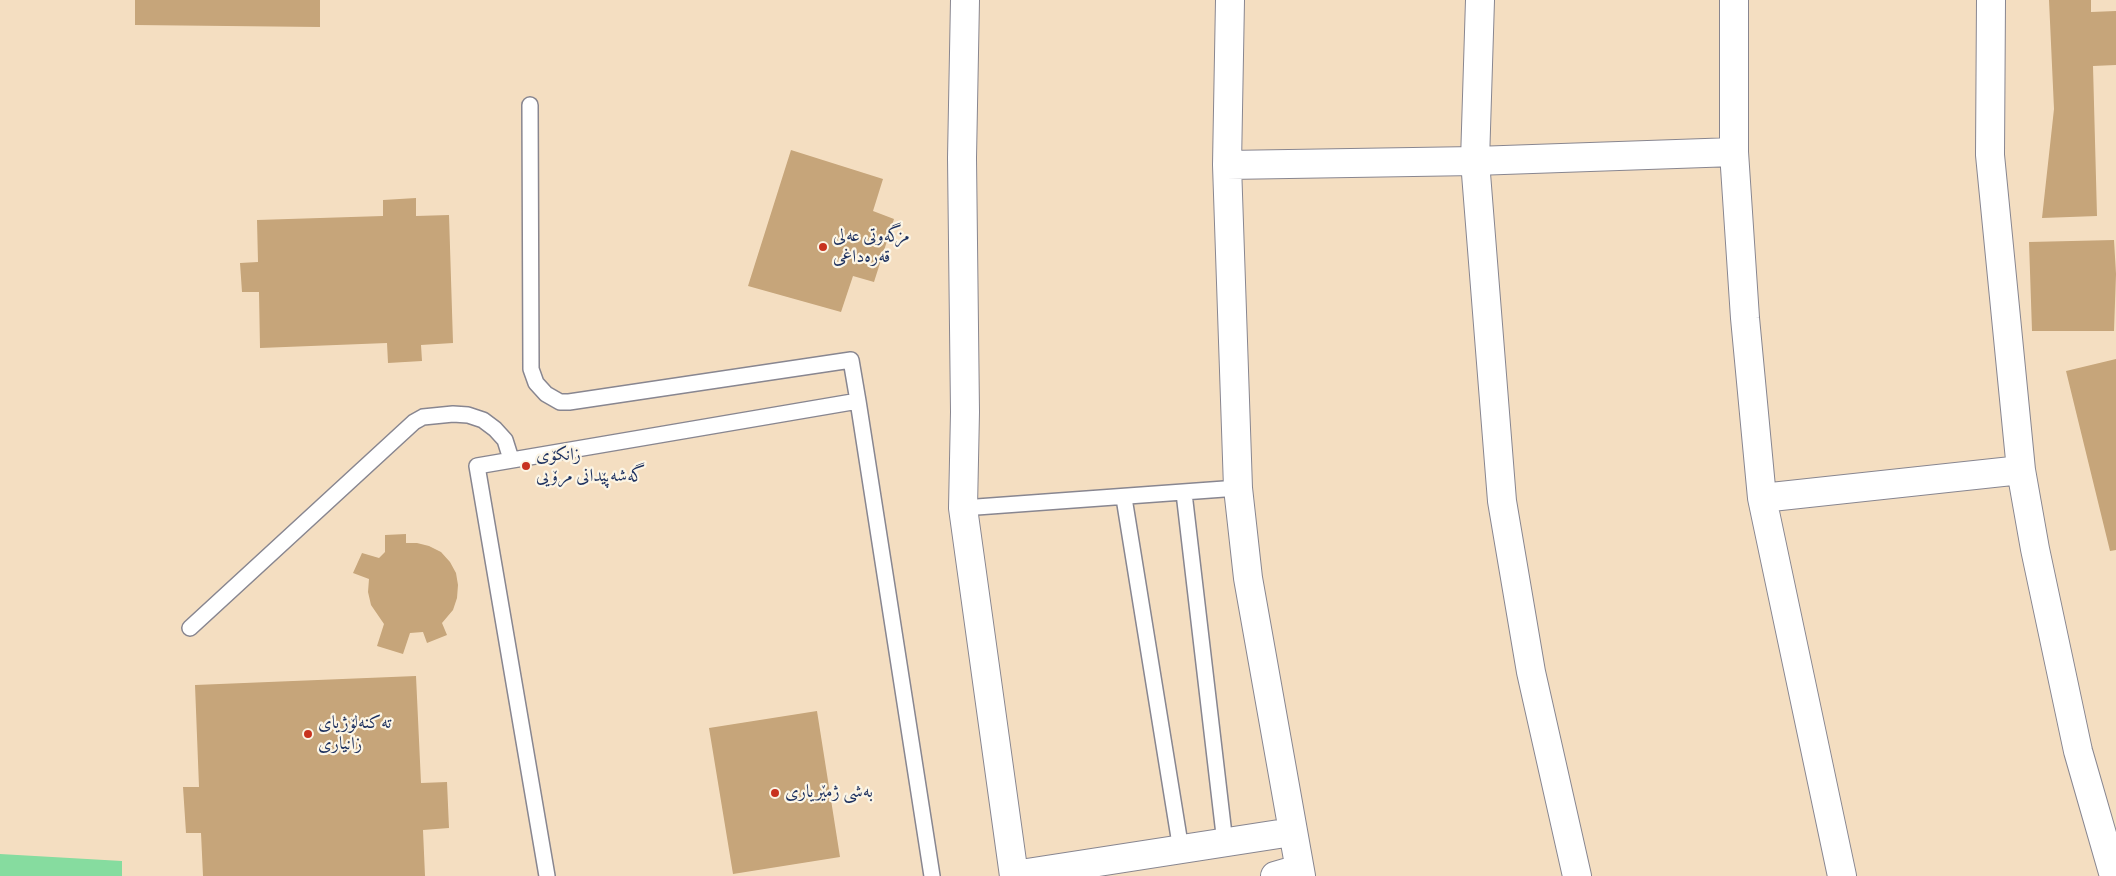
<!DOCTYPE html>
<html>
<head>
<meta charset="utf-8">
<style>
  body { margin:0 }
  canvas { display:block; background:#f4dec1 }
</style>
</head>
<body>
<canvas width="2116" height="876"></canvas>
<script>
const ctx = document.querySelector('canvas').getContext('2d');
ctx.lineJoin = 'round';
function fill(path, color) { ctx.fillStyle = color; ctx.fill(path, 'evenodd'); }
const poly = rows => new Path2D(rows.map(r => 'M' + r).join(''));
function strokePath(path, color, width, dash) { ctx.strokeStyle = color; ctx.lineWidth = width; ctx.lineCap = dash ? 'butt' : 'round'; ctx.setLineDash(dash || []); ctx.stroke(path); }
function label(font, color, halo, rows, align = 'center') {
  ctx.font = font + ' Alegreya,Amiri,serif'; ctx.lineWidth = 4.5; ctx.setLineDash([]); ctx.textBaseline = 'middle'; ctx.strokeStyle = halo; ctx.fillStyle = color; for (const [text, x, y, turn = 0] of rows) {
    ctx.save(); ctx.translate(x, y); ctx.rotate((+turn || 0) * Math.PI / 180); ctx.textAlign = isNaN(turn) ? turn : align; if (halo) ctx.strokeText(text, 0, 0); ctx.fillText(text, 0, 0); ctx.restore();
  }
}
fill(poly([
  [0,854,122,861,122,876,0,876]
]), '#86dc9f');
fill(poly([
  [135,0,320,0,320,27,135,25],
  [2049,0,2091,0,2091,12,2116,11,2116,65,2093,66,2097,216,2042,218,2054,109],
  [791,150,883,179,873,211,894,219,874,282,853,276,841,312,748,286],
  [416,198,416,216,449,215,453,343,421,345,422,361,388,363,387,343,260,348,259,292,242,292,240,263,258,262,257,220,383,216,383,200],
  [2114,240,2116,274,2114,331,2032,331,2029,242],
  [2116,359,2116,550,2110,551,2066,371],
  [406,534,406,543,417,543,429,546,441,552,450,562,456,573,458,585,457,598,453,610,442,623,447,635,427,643,423,632,410,633,403,654,377,646,384,624,371,605,368,592,369,579,353,573,362,553,379,558,385,552,385,535],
  [416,676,421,783,447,782,449,828,423,830,425,876,203,876,201,833,186,833,183,787,199,787,195,685],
  [817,711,840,857,733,874,709,728]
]), '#c6a57a');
const lane = poly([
  [530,105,531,369,536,383,546,394,560,402,569,402,851,360,858,401],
  [1184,493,1225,843],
  [1124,498,1181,850],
  [963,508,1238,488],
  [190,628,414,422,423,417,453,414,468,415,483,420,495,429,505,440,511,459],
  [547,876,477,466,858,401,932,876]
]);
const street = poly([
  [965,0,962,158,965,412,963,508,1014,876],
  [1230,0,1227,165,1238,488,1248,578,1301,876],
  [1480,0,1475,161,1502,501,1531,672,1577,876],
  [1734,0,1734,152,1745,318,1762,498,1842,876],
  [1991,0,1990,155,2021,470,2035,549,2078,751,2114,876],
  [1227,165,1475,161,1734,152],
  [1762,498,2021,470],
  [1014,875,1292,832],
  [1275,876,1299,869]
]);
strokePath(lane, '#888690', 18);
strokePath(street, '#888690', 30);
strokePath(lane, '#fff', 15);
strokePath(street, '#fff', 28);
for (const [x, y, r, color] of [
  [823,247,5,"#c8321e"],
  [526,466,5,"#c8321e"],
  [308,734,5,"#c8321e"],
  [775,793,5,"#c8321e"]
]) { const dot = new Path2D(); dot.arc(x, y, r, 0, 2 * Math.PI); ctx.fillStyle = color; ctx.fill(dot); strokePath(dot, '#fcf5e5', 2); }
label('18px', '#1b2f5e', '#fcf5e5', [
  ["مزگەوتی عەلی",833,237],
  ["قەرەداغی",833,258],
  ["زانکۆی",536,456],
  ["گه‌شه‌پێدانی مرۆیی",536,477],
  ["ته‌کنه‌لۆژیای",318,724],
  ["زانیاری",318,745],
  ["بەشی ژمێریاری",785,793]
], 'left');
</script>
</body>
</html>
